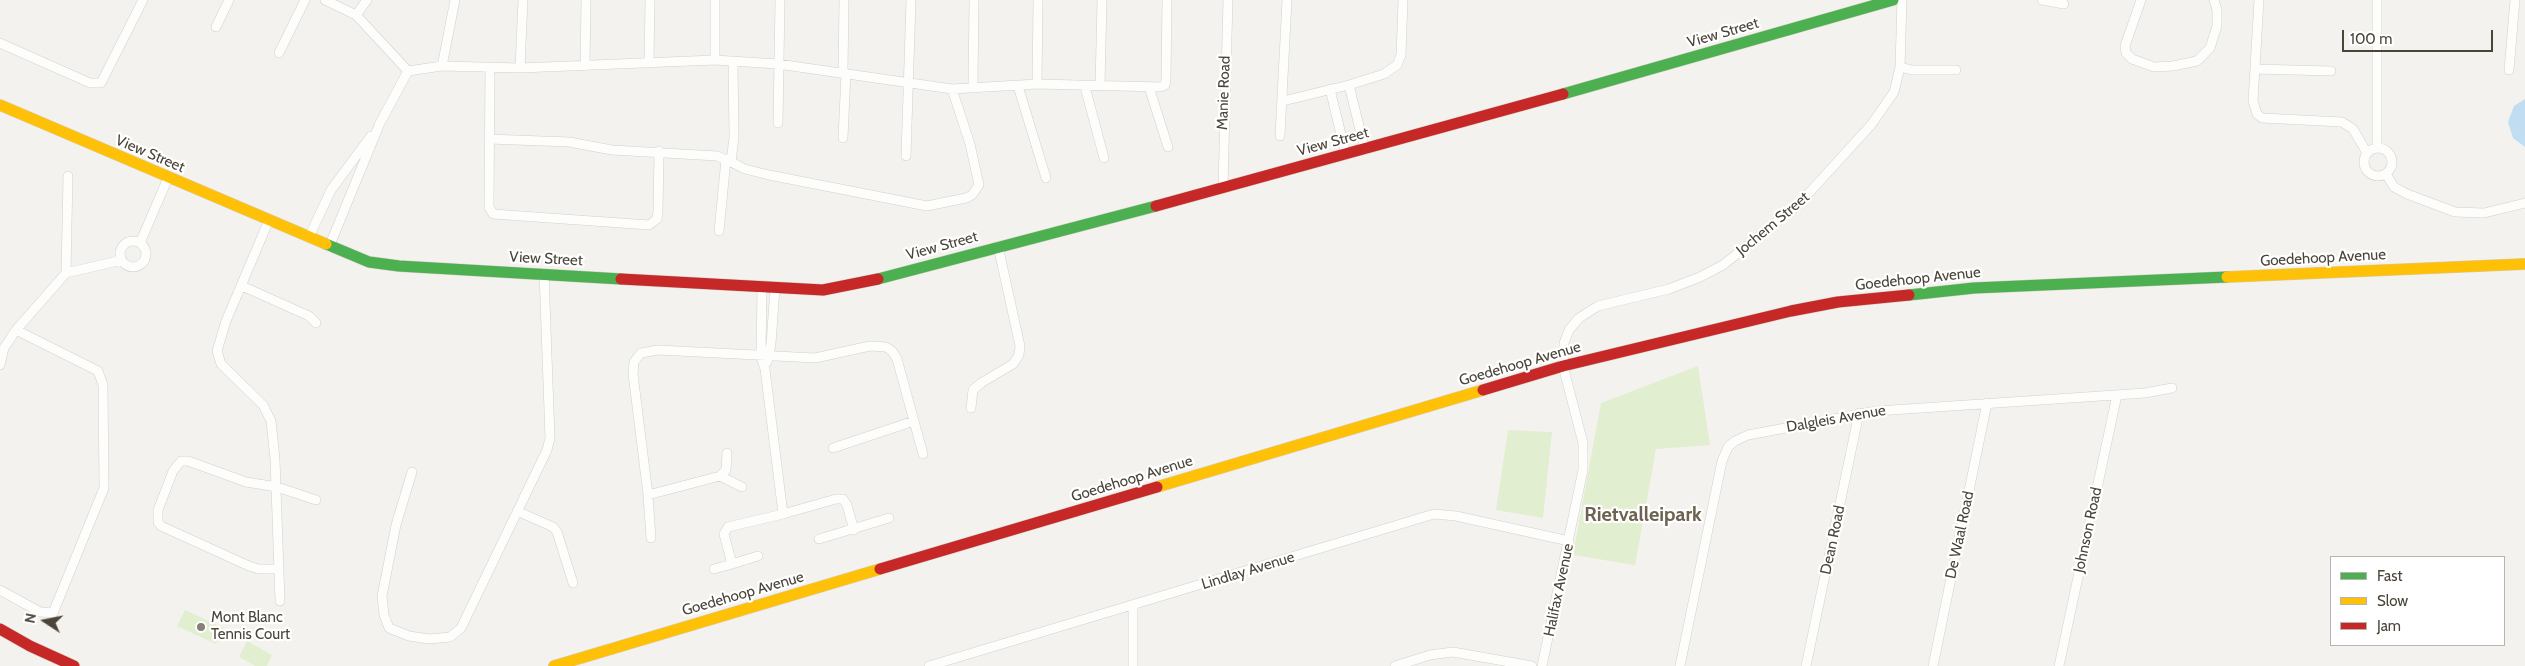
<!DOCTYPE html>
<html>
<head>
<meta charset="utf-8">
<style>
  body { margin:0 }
  #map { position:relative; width:2525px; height:666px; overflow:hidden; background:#f4f2ee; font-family:Cabin,sans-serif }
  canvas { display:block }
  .legend { position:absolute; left:2330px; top:556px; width:175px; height:90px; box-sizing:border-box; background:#fff; border:1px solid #b7b4b0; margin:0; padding:6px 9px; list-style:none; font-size:15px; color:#4b4439 }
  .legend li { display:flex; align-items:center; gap:10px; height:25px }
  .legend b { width:25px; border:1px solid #b7b4b0 }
  .north { position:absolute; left:20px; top:596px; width:50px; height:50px; -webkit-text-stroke:4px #fff; paint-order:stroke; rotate:281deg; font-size:14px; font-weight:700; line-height:20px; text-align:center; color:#4b4439 }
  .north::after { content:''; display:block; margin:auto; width:18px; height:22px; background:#4b4439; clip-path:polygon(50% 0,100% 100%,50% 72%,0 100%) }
  .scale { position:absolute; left:2342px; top:30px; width:151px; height:22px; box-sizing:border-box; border:2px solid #4b4439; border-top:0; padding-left:6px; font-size:15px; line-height:18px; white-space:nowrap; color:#4b4439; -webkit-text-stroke:4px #fff; paint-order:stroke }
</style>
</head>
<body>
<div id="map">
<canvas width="2525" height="666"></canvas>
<ul class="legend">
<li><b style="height:6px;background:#4caf50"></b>Fast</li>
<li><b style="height:6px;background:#ffc107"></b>Slow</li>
<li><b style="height:6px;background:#c62828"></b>Jam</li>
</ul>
<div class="north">N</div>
<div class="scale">100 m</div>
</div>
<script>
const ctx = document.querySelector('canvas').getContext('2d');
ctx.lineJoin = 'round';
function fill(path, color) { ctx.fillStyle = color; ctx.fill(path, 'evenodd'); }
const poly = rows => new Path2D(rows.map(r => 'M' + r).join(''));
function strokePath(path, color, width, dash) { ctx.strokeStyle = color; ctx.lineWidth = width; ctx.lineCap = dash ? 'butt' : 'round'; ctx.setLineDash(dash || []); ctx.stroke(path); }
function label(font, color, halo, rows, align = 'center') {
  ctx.font = font + ' Cabin,sans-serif'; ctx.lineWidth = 4.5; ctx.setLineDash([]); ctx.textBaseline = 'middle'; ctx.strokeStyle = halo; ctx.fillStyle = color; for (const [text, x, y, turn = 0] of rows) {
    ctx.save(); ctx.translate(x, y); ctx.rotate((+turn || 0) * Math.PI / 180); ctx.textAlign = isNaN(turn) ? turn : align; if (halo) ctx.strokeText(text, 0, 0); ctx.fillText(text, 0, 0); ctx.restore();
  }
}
fill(poly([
  [1698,366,1710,445,1656,449,1635,565,1573,555,1601,403],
  [1508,430,1552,432,1543,518,1496,510],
  [185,610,224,628,216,644,177,626],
  [247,641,272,655,267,666,256,666,239,657]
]), '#e1eecf');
fill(poly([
  [2525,99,2525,147,2513,138,2508,122,2514,106]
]), '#c0ddf1');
const street = poly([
  [325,0,356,15,408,71],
  [2042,0,2064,4],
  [2141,0,2125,46,2126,53,2132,59,2154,67,2173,66,2197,61,2210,48,2217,26,2217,10,2214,0],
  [2259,0,2253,101,2257,114,2262,118,2342,122,2353,129,2367,153],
  [2377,0,2377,148],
  [356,15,367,0],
  [216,27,229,0],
  [0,43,90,83,101,83,143,0],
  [279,53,305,0],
  [715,60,715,0],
  [733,61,734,137,731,162,745,169,769,175,927,206,966,198,972,195,979,185,970,144,952,89],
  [649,63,650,0],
  [442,66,455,0],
  [585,66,586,0],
  [1900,67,1912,70,1956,70],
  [490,68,489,207,493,214,649,225,657,219,658,212,659,151],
  [520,68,523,0],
  [2255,69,2331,71],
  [2509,70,2515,0],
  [408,71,442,66,520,68,715,60,778,64,952,89,1037,84,1161,87,1165,85,1166,80,1167,0],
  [843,72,844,0],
  [1037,84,1038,0],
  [1349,85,1365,150],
  [973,86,974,0],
  [1018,86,1046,178],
  [1100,86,1102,0],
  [1085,87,1104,158],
  [1149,87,1168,147],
  [1330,89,1346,155],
  [1283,101,1349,85,1384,74,1397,65,1401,55,1403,0],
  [778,123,780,0],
  [1280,136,1287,0],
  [843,138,846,73],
  [489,139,569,142,612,150,717,156,731,162],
  '2364 162a14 14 0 1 1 28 0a14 14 0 1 1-28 0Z',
  [906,156,911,0],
  [2386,174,2394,187,2407,194,2455,212,2484,213,2525,203],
  [1223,186,1228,0],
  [269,220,226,321,217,351,221,364,263,405,271,421,275,459,280,601],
  [719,231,726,159],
  [309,237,331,190,371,136],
  '120 254a13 13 0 1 1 26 0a13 13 0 1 1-26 0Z',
  [140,243,168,178],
  [329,247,380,123,408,71],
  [66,273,68,176],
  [242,286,309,316,316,323],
  [767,362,771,344,775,288],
  [0,365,4,348,16,330,66,273,122,260],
  [971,408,973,390,981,383,1013,364,1019,355,1020,346,998,246],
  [833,448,914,421],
  [412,472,396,525,382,596,384,615,389,628,409,636,429,639,450,637,461,628,547,450,550,438,544,273],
  [720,476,742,487],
  [648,495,720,476,726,470,727,453],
  [517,511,553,527,557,532,573,583],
  [783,514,836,499,843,499,847,505,854,530],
  [651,538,648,495,633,374,634,362,641,353,658,350,815,358,870,346,886,347,892,351,897,359,923,454],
  [819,539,889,518],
  [732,564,758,556],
  [278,569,259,569,249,566,161,526,158,522,158,510,173,471,181,461,188,461,246,482,277,487,316,500],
  [714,569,732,564,724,534,728,527,783,514,765,369,761,357,762,287],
  [0,590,40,612,53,613,104,488,103,385,98,371,16,330],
  [1133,605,1133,666],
  [929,666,1434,514,1456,516,1569,541],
  [1395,666,1430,655,1453,652,1532,666],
  [1542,666,1583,470,1583,443,1563,366,1564,343,1569,330,1579,318,1598,306,1669,289,1700,277,1723,265,1798,205,1871,125,1894,92,1900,67,1902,0],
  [1680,666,1722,461,1728,447,1735,441,1748,435,1877,411,2145,393,2172,388],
  [1806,666,1859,413],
  [1933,666,1987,403],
  [2059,666,2117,395]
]);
const fast = poly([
  [1563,94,1893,0],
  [326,244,369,262,399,266,621,279],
  [878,279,1156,206],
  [1909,295,1974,288,2227,277]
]);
const slow = poly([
  [0,105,326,244],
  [2227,277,2525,264],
  [1157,487,1483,390],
  [554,666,880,569]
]);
const jam = poly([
  [1156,206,1563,94],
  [621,279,823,290,878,279],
  [1483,390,1563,366,1791,311,1838,302,1909,295],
  [880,569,1157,487],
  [0,629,30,646,74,666]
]);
strokePath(street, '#d2d0cb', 10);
strokePath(fast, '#d3cfc5', 12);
strokePath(slow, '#d3cfc5', 12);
strokePath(jam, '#d3cfc5', 12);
strokePath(street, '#fdfdfc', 9);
strokePath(fast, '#4caf50', 11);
strokePath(slow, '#ffc107', 11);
strokePath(jam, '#c62828', 11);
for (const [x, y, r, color] of [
  [201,627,5,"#868178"]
]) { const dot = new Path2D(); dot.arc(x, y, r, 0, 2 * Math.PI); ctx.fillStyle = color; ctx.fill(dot); strokePath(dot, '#fff', 2); }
label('15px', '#4b4439', '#fff', [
  ["View Street",1723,33,-16],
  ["Manie Road",1224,93,-88],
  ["View Street",1333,142,-15],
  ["View Street",150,154,23],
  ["Jochem Street",1773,224,-40],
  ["View Street",942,246,-15],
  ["Goedehoop Avenue",2323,258,-3],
  ["View Street",546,259,3],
  ["Goedehoop Avenue",1918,279,-6],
  ["Goedehoop Avenue",1520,364,-16],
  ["Dalgleis Avenue",1836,419,-10],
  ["Goedehoop Avenue",1132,479,-17],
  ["Johnson Road",2088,530,-78],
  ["De Waal Road",1960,535,-78],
  ["Dean Road",1833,540,-78],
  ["Lindlay Avenue",1248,571,-17],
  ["Halifax Avenue",1559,590,-78],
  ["Goedehoop Avenue",743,594,-16]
]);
label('15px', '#4b4439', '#fff', [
  ["Mont Blanc",211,618],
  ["Tennis Court",211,635]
], 'left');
label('bold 20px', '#6e6250', '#fff', [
  ["Rietvalleipark",1643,515]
]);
</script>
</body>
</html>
